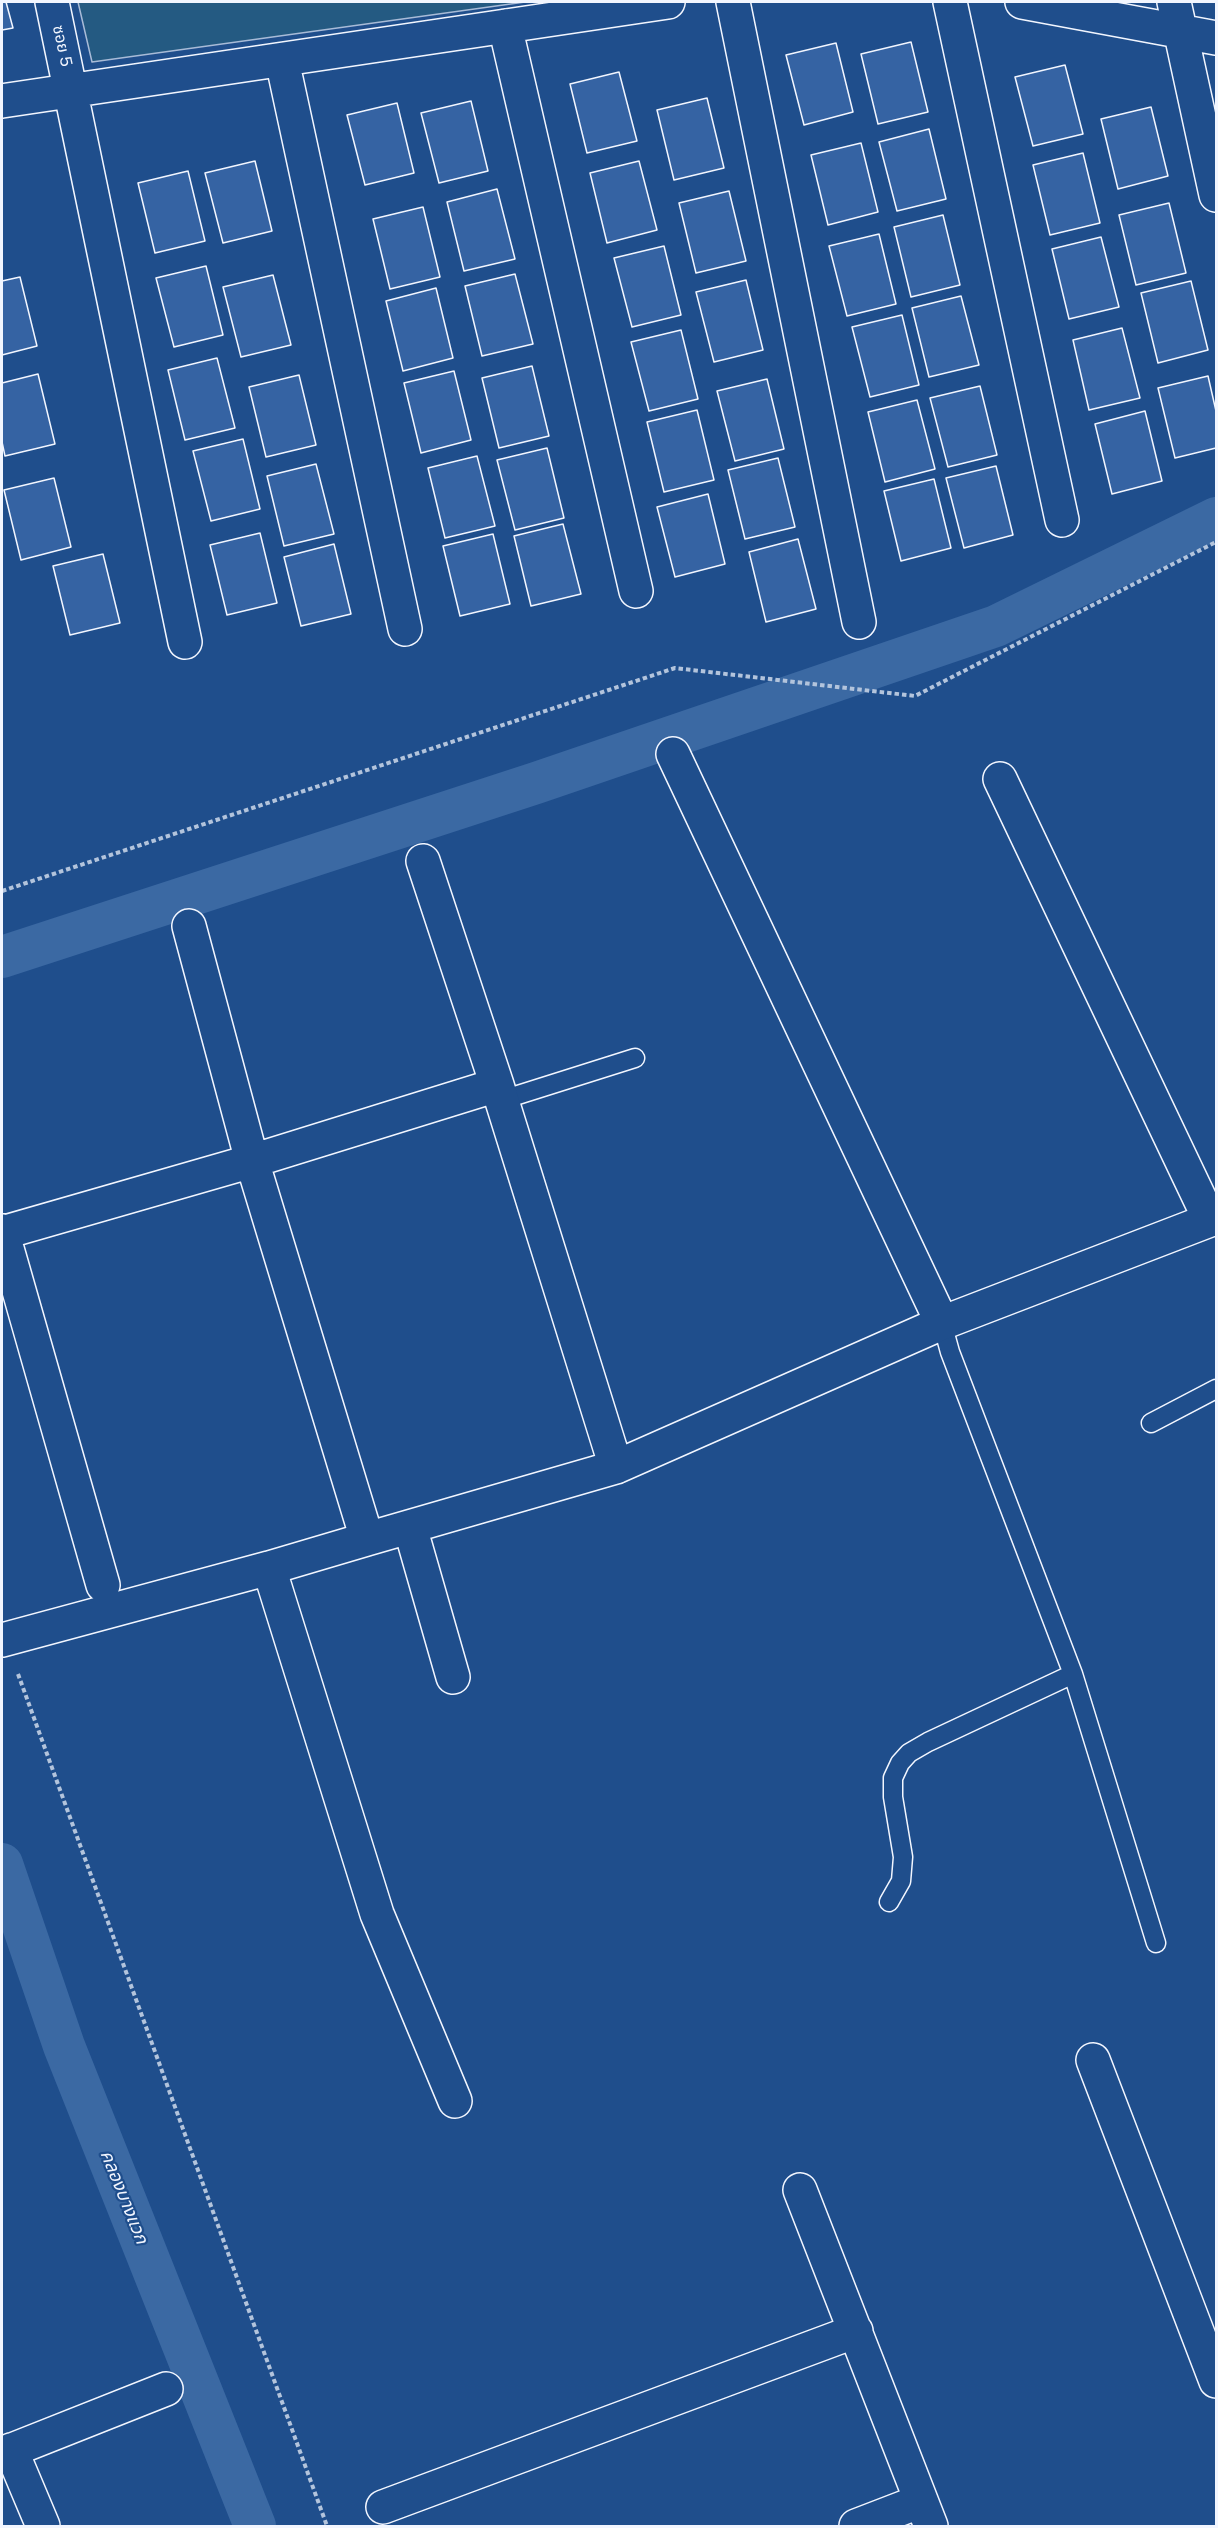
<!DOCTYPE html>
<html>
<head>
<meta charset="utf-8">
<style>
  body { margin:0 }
  #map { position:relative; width:1218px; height:2528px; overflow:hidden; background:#1f4e8c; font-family:"Public Sans",sans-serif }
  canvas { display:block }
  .frame { position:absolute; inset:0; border:3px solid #f2f6ff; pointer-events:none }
</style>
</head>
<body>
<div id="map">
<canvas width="1218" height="2528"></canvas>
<div class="frame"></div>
</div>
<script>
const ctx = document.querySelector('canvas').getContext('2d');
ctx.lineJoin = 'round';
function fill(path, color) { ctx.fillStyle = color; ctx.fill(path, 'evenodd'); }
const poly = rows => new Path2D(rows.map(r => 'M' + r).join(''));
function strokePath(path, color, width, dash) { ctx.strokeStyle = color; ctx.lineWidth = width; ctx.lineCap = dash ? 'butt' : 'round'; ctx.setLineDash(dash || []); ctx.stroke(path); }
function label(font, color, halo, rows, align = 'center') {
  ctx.font = font + ' "Public Sans","Noto Sans Thai",sans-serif'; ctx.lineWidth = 4.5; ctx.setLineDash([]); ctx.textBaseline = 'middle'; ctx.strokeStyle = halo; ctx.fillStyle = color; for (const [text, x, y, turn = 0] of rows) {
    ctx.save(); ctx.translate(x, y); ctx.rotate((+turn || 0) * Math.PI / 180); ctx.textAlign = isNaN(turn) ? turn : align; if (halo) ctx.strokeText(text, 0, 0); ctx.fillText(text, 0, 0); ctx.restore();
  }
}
const green = poly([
  [78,2,525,2,92,62,78,2]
]);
fill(green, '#245a82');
strokePath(green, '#a8bbd7', 1.5);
strokePath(poly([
  [2,957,536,783,996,626,1216,518],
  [2,1864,64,2046,255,2526]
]), '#3b69a3', 42);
const building = poly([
  [2,2,6,2,13,28,2,30,2,2],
  [911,42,928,112,878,124,861,54,911,42],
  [836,43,853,112,804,125,786,55,836,43],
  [1065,65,1083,134,1033,146,1015,77,1065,65],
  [619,72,637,141,587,153,570,84,619,72],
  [707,98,724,168,674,180,657,110,707,98],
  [471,101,488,171,439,183,421,113,471,101],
  [397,103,414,173,365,185,347,115,397,103],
  [1151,107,1168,176,1118,189,1101,119,1151,107],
  [929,129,946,199,897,211,879,142,929,129],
  [861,143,878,212,828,225,811,155,861,143],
  [1083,153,1100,223,1050,235,1033,165,1083,153],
  [255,161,272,231,223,243,205,173,255,161],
  [639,161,657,230,607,243,590,173,639,161],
  [188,171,205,241,155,253,138,183,188,171],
  [497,189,515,259,464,271,447,202,497,189],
  [729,191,746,261,696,273,679,203,729,191],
  [1169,203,1186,273,1136,285,1119,215,1169,203],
  [423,207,440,277,390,289,373,219,423,207],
  [943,215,960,285,911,297,894,227,943,215],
  [879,234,896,304,847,316,829,246,879,234],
  [1101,237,1119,307,1069,319,1052,249,1101,237],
  [664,246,681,315,632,327,614,258,664,246],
  [206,266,223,335,174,347,156,278,206,266],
  [515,274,533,344,482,356,465,286,515,274],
  [273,275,291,345,241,357,223,287,273,275],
  [20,277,37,346,2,355,2,281,20,277],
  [746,280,763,350,714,362,696,292,746,280],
  [1191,281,1208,350,1158,363,1141,293,1191,281],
  [436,288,453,358,403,371,386,301,436,288],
  [961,296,979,365,929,377,912,308,961,296],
  [902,315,919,385,870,397,852,327,902,315],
  [1122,328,1140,398,1089,410,1073,340,1122,328],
  [681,330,698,399,649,411,631,342,681,330],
  [217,358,235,428,185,440,168,370,217,358],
  [532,366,549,436,499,448,482,378,532,366],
  [454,371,471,440,421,453,404,383,454,371],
  [38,374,55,444,5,456,2,442,2,383,38,374],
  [299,375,316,445,266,457,249,387,299,375],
  [1208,376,1216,411,1216,448,1175,458,1158,388,1208,376],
  [767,379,784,449,735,461,717,391,767,379],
  [980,386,997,455,948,467,930,398,980,386],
  [917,400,935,469,885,482,868,412,917,400],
  [697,410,714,480,664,492,647,422,697,410],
  [1145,411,1162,481,1112,494,1095,424,1145,411],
  [243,439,260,509,211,521,193,451,243,439],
  [547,448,564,518,515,530,497,460,547,448],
  [477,456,495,526,445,538,428,468,477,456],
  [778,458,795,527,745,539,728,470,778,458],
  [316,464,334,534,284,546,267,476,316,464],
  [996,466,1013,535,964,548,946,478,996,466],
  [54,478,71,547,21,560,4,490,54,478],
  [934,479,951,548,901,561,884,491,934,479],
  [708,494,725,564,675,577,657,507,708,494],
  [563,524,581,594,531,606,514,536,563,524],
  [260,533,277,603,227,615,210,545,260,533],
  [493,534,510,604,460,616,443,546,493,534],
  [798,539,816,609,766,622,749,552,798,539],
  [334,544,351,614,301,626,284,557,334,544],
  [103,554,120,623,70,635,53,566,103,554]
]);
fill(building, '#3563a3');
strokePath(building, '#f2f6ff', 1.5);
const lane = poly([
  [502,1100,635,1058],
  [942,1323,950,1352,1073,1674,1156,1943],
  [1151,1423,1216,1389],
  [889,1902,901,1881,903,1857,893,1797,893,1778,900,1763,909,1753,928,1742,1073,1674]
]);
const street = poly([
  [52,2,185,642],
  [733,2,859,622],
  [950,2,1062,520],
  [1022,2,1216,38],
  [1174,2,1216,195],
  [505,26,636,591],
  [282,60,405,629],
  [2,101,668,2],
  [673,754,942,1323,1210,1220],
  [1000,779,1210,1220,1216,1217],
  [423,861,497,1085,616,1467,942,1323],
  [189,926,252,1161,367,1539,616,1467],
  [2,1231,103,1585],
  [2,1233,252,1161,497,1085],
  [410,1527,453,1677],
  [269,1568,377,1914,455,2101],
  [2,1640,269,1568,367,1539],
  [1093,2060,1216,2381],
  [800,2190,931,2526],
  [11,2450,43,2526],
  [2,2454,166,2389],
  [383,2507,856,2331],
  [856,2526,921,2501]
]);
strokePath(lane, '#f2f6ff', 21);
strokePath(street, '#f2f6ff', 36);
strokePath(poly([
  [2,891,675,668,915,696,1216,542],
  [18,1674,327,2526]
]), '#b3c4dc', 4, [4.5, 3]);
strokePath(lane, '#1f4e8c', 18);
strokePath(street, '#1f4e8c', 33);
label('16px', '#f2f6ff', '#1f4e8c', [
  ["ซอย 5",62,46,78]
]);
label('italic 18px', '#f2f6ff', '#1f4e8c', [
  ["คลองบางแวก",124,2197,68]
]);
</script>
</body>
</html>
